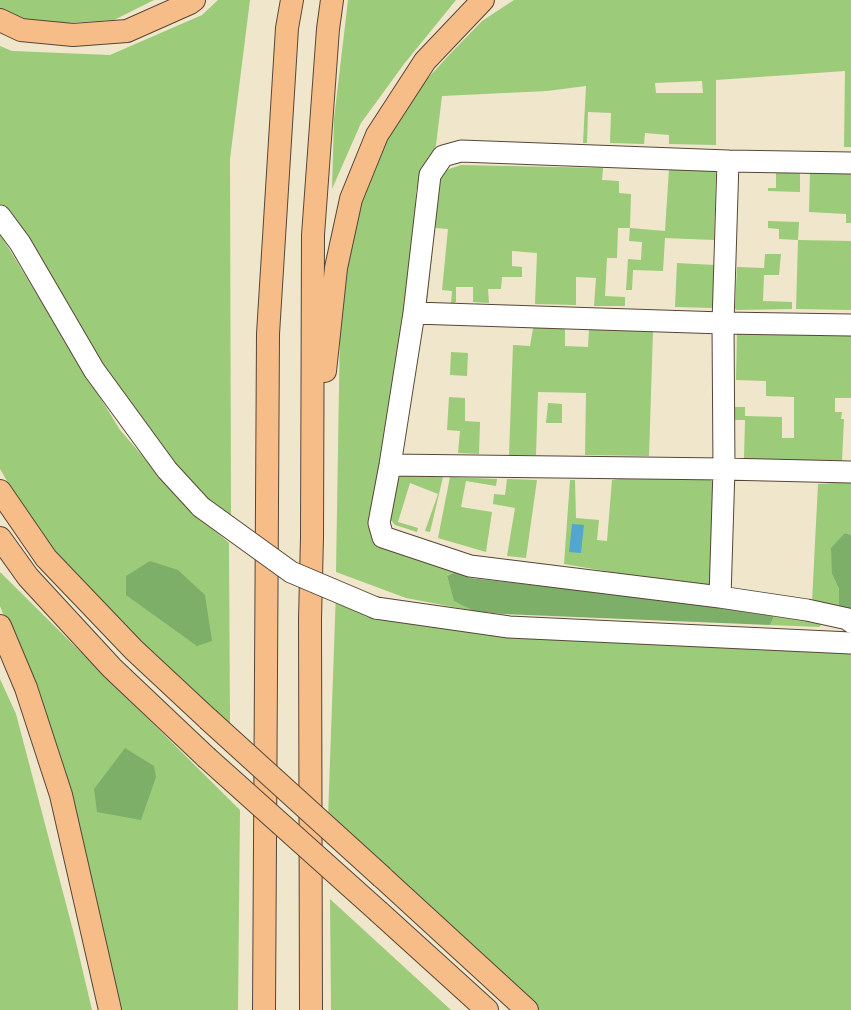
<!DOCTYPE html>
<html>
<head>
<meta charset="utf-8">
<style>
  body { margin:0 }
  canvas { display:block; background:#f0e6cb }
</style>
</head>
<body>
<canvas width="851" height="1010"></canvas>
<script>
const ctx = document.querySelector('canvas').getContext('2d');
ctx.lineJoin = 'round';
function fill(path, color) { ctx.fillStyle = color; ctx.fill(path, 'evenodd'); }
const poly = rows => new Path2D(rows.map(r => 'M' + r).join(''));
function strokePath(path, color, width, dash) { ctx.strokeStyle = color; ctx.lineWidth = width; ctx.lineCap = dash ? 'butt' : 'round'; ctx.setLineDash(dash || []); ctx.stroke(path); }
fill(poly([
  [0,0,154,0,114,20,34,25,0,12],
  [218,0,250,0,230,159,231,517,190,486,130,409,39,260,0,204,0,46,12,51,110,55,202,15],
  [348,0,456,0,404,64,361,123,332,189,334,119],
  [514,0,851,0,851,147,844,147,845,71,716,80,716,145,669,144,669,135,645,133,644,144,610,143,611,113,588,112,587,143,583,143,586,86,547,91,442,96,435,153,426,166,416,191,414,262,381,477,393,551,456,572,447,576,454,600,474,611,406,598,336,572,340,327,344,284,358,213,374,167,391,132,407,106,428,78,450,54,482,21],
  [702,81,703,93,656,93,655,83],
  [461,165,603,168,602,180,619,181,619,193,631,194,630,228,665,231,669,169,712,170,716,172,714,240,665,238,663,271,633,270,632,290,626,290,628,259,641,260,642,242,629,241,630,228,618,228,617,258,607,258,605,296,625,297,625,306,594,306,596,278,576,277,576,305,535,304,537,253,512,251,512,266,522,267,522,277,502,277,501,289,488,289,489,303,473,302,473,287,456,287,456,302,451,304,452,291,442,290,448,229,435,228,427,303,420,301,431,189,446,170],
  [776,170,800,170,800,192,768,191,768,188,776,188],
  [810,170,851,172,851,223,846,223,846,214,809,212],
  [768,221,799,222,798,240,851,241,851,310,796,309,798,240,779,239,779,229,768,228],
  [0,234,61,334,120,430,183,503,229,543,230,727,133,639,43,542,0,469],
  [765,254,781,254,779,275,764,275,763,301,792,302,792,309,736,310,735,308,737,267,764,268],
  [677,263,714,265,713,308,675,307],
  [533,328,565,328,565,346,588,347,589,330,653,331,649,456,585,455,586,393,538,392,536,455,509,455,513,345,530,346],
  [737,332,851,335,851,398,835,398,835,412,842,412,841,419,844,419,842,461,744,459,745,420,734,420,734,407,745,407,745,416,782,417,782,438,794,438,794,397,766,396,766,381,736,380],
  [451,352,468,353,467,376,450,375],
  [449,397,465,398,465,421,480,422,479,454,458,453,460,431,447,430],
  [548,403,562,404,562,423,546,423],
  [407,475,443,477,430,532,425,531,438,494,410,483,398,522,418,528,417,532,395,525,389,518,397,479,401,476],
  [646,475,703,475,712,481,718,493,709,586,702,591,605,571,564,564,570,480,575,480,576,518,599,520,597,540,607,541,612,480],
  [450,477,497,479,496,486,466,481,461,507,492,512,486,552,438,538],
  [507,479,537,480,526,558,507,556,515,508,493,504,494,494,505,495],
  [851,482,851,535,845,533,832,574,839,589,839,610,812,602,818,484],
  [0,572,240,810,238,1010,120,1010,50,740,0,606],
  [336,591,376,608,851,643,851,1010,527,1010,328,818],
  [773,612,820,621,822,624,819,627,770,625,773,619],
  [0,679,16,714,75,938,92,1010,0,1010],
  [330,899,451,1010,331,1010]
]), '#9ccb79');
fill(poly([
  [845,533,851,535,851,612,839,610,839,589,832,574,831,548],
  [150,561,178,570,205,595,212,641,197,646,126,595,126,576],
  [456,572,470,578,773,612,773,619,770,625,503,614,474,611,454,601,447,576],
  [125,748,154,766,156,777,141,820,97,812,94,789]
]), '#7daf69');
fill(poly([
  [572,524,584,525,581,553,569,552]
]), '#53a6ce');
const minor = poly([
  [851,163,728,161,461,151,443,156,430,175,414,313,390,465,379,523,383,537,470,566,720,597,807,610,848,619,851,622],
  [0,216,20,243,94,370,167,470,201,507],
  [414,313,723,323,851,325],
  [390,465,724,469,851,472],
  [720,597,724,469,723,323,728,161],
  [376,608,509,627,851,643]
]);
const highway = poly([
  [0,20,21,30,73,35,127,31,190,3,194,0],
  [325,371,336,268,351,199,377,135,425,61,483,0],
  [0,491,46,558,134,650,208,719],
  [0,538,28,577,112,668,206,757],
  [0,626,26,688,61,795,110,1010],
  [382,877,527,1010],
  [379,912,487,1010],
  [264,1010,268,334,287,28,292,0],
  [311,1010,310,619,312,537,313,235,328,29,332,0]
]);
strokePath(minor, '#564638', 23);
strokePath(highway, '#564638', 24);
strokePath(minor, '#fff', 21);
strokePath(highway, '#f7bd88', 22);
const minorBridge = poly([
  [201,507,291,572,376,608]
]);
const highwayBridge = poly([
  [208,719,382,877],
  [206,757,379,912]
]);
strokePath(minorBridge, '#564638', 23, []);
strokePath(highwayBridge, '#564638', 24, []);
strokePath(minorBridge, '#fff', 21);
strokePath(highwayBridge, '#f7bd88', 22);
</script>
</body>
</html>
